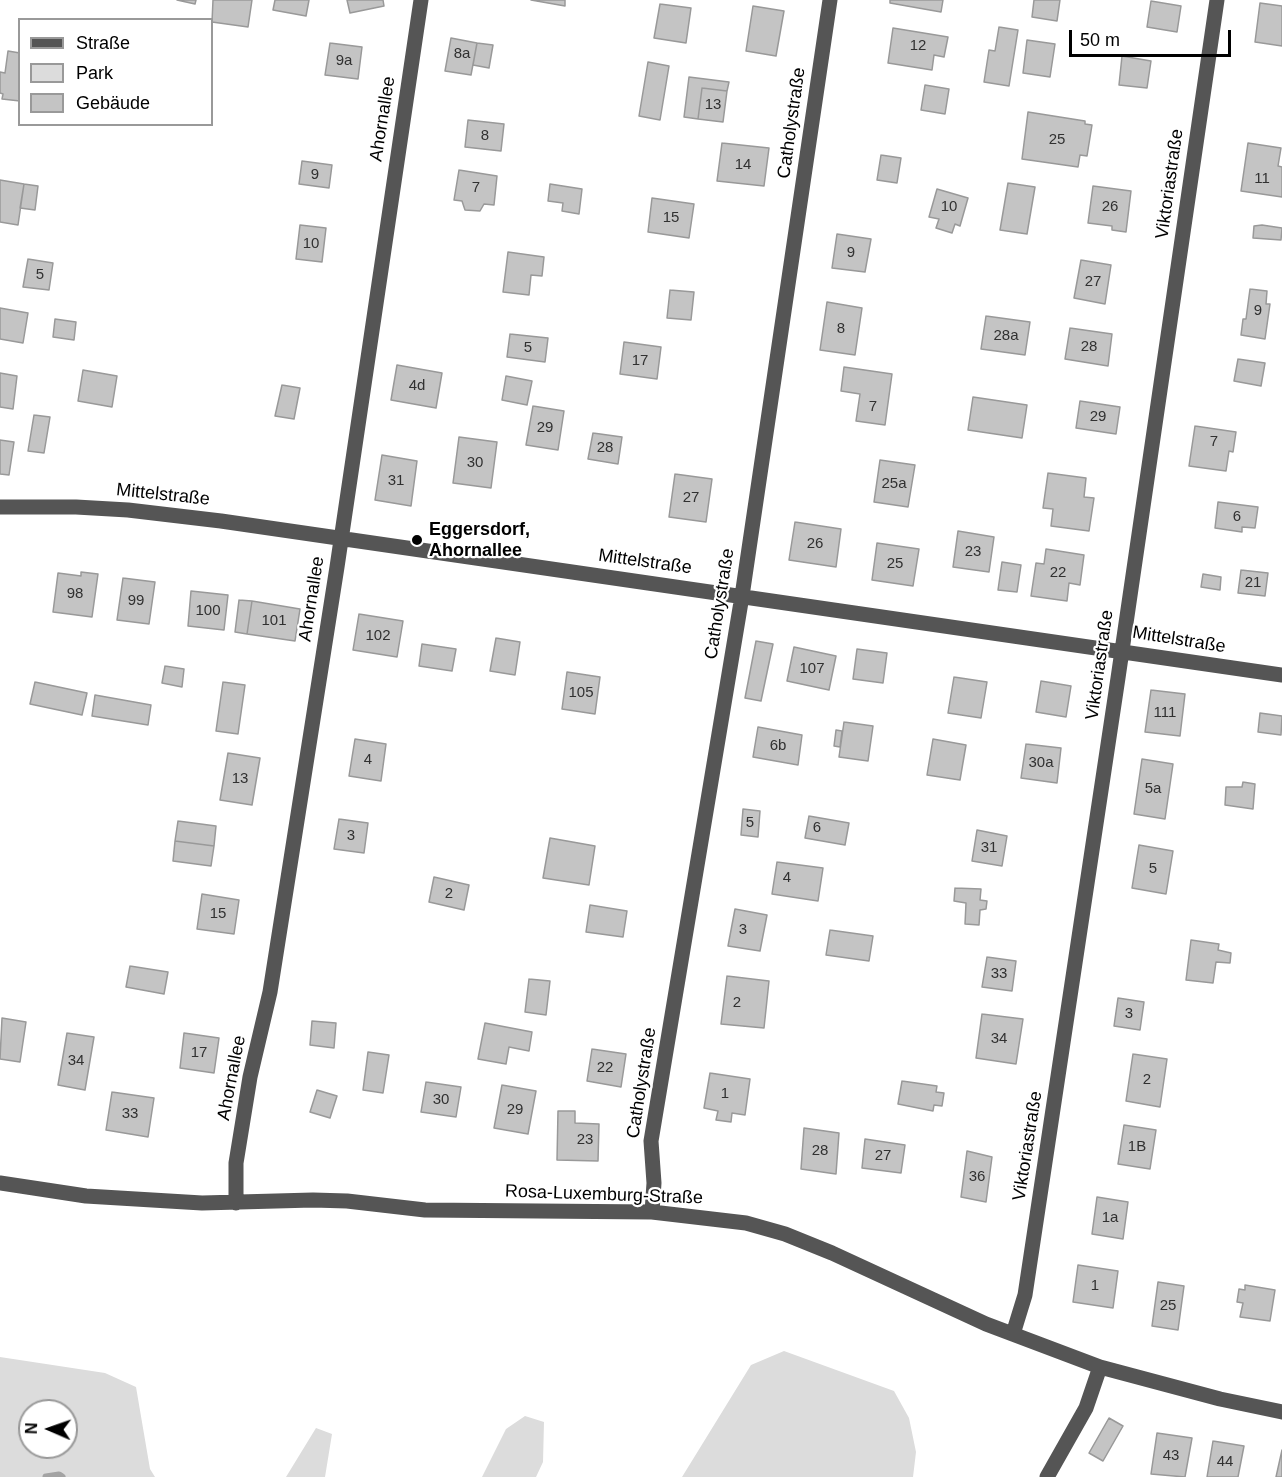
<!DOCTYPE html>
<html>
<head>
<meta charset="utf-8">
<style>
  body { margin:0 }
  #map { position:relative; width:1282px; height:1477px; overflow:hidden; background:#fff; font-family:Arial,sans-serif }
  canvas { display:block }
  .legend { position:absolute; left:18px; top:18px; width:195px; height:108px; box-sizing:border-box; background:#fff; border:2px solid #999; margin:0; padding:8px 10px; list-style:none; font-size:18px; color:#000 }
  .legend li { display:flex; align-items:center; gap:12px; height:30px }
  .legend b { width:30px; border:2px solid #999 }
  .north { position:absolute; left:18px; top:1399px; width:60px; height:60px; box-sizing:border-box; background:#fff; border:2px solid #999; border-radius:50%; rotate:272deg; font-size:16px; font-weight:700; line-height:24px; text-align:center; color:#000 }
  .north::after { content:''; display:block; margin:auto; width:21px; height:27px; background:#000; clip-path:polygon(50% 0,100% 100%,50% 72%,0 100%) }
  .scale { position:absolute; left:1069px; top:30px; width:162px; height:27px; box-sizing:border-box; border:3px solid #000; border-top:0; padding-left:8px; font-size:18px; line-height:21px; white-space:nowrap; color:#000; -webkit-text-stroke:4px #fff; paint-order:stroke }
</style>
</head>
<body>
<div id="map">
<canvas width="1282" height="1477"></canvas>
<ul class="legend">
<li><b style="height:8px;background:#555"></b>Straße</li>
<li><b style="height:16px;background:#dcdcdc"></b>Park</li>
<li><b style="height:16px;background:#c4c4c4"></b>Gebäude</li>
</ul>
<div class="north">N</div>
<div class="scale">50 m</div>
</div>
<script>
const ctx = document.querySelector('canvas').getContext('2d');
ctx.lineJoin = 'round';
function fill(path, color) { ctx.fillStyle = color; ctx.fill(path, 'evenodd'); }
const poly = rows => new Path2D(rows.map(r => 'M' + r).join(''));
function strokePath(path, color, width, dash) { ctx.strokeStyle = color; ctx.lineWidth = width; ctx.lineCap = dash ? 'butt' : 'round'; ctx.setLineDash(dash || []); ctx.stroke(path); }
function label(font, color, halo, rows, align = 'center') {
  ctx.font = font + ' Arial,sans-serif'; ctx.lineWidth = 4.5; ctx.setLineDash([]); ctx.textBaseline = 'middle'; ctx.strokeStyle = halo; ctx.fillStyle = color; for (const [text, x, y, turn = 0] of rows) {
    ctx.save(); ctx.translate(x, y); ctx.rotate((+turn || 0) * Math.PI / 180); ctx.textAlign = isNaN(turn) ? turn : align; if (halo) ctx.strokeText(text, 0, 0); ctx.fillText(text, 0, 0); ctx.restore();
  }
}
fill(poly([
  [784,1351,894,1391,909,1418,916,1452,913,1477,682,1477,751,1365],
  [0,1357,105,1373,136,1387,150,1469,155,1477,0,1477],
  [30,1411,66,1411,66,1447,30,1447],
  [525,1416,544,1422,543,1462,536,1477,482,1477,506,1429],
  [316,1428,332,1434,325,1477,286,1477]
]), '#dcdcdc');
strokePath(poly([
  [46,1477,59,1475,62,1477]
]), '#a3a3a3', 7);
const building = poly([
  [177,0,196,0,195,4,177,0],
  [213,0,252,0,248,27,212,22,213,0],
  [275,0,309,0,306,16,273,10,275,0],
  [347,0,383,0,384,6,350,13,347,0],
  [531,0,565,0,565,6,531,0],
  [890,0,943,0,941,12,890,3,890,0],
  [1034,0,1060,0,1057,21,1032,17,1034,0],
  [1151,1,1181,6,1177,32,1147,27,1151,1],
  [1260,3,1282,6,1282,46,1255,42,1260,3],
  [660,4,691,8,686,43,654,38,660,4],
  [753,6,784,11,776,56,746,51,753,6],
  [999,27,1018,30,1009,86,984,82,989,50,995,51,999,27],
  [893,28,948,37,944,57,934,55,932,70,888,63,893,28],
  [451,38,477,43,471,75,445,71,451,38],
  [1027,40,1055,44,1050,77,1023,73,1027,40],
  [330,43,362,47,358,79,325,75,330,43],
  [477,43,493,45,489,68,473,65,477,43],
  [8,51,20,53,20,101,2,99,3,94,0,93,0,72,5,73,8,51],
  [1122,56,1151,61,1147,88,1119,85,1122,56],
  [648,62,669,66,660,120,639,116,648,62],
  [689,77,729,82,727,91,702,88,698,119,684,117,689,77],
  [925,85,949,89,945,114,921,110,925,85],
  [702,88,727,91,723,122,698,119,702,88],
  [1028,112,1085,121,1085,124,1092,125,1087,156,1080,155,1078,167,1022,159,1028,112],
  [468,120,504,124,501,151,465,147,468,120],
  [722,143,769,148,764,186,717,181,722,143],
  [1248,143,1281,148,1278,166,1282,167,1282,197,1241,191,1248,143],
  [881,155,901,158,897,183,877,180,881,155],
  [302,161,332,165,329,188,299,184,302,161],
  [459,170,497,176,494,205,484,204,480,211,465,210,462,201,454,200,459,170],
  [0,180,24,184,18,225,0,222,0,180],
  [1008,183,1035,187,1027,234,1000,230,1008,183],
  [24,184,38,186,35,210,20,208,24,184],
  [550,184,582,189,579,214,562,211,563,203,548,201,550,184],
  [1093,186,1131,191,1126,232,1112,230,1112,226,1088,223,1093,186],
  [937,189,968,198,960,226,955,224,952,233,936,228,939,219,929,217,937,189],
  [652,198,694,204,689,238,648,232,652,198],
  [300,225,326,228,322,262,296,259,300,225],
  [1262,225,1282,228,1281,240,1253,238,1254,226,1262,225],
  [837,234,871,239,865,272,832,268,837,234],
  [508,252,544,257,542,276,531,275,529,295,503,292,508,252],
  [28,259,53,263,49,290,23,287,28,259],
  [1081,260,1111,265,1105,304,1074,298,1081,260],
  [1250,289,1267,291,1266,304,1270,304,1265,339,1241,335,1243,319,1246,319,1250,289],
  [670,290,694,292,691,320,667,318,670,290],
  [827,302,862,308,855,355,820,350,827,302],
  [0,308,28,313,23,343,0,339,0,308],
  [986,316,1030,322,1025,355,981,349,986,316],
  [55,319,76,322,74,340,53,337,55,319],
  [1070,328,1112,334,1108,366,1065,359,1070,328],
  [510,334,548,338,545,362,507,357,510,334],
  [624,342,661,347,657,379,620,374,624,342],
  [1238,359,1265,363,1261,386,1234,381,1238,359],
  [397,365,442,373,436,408,391,400,397,365],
  [844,367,892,374,885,425,856,421,860,394,841,391,844,367],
  [83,370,117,376,112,407,78,401,83,370],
  [0,373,17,376,13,409,0,407,0,373],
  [506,376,532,381,527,405,502,400,506,376],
  [282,385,300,388,294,419,275,416,282,385],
  [973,397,1027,405,1022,438,968,430,973,397],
  [1080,401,1120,407,1116,434,1076,428,1080,401],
  [533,406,564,411,558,450,526,445,533,406],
  [34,415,50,417,44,453,28,451,34,415],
  [1195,426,1236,432,1233,452,1229,451,1226,471,1189,466,1195,426],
  [593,433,622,437,618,464,588,459,593,433],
  [459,437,497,442,491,488,453,483,459,437],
  [0,440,14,442,9,475,0,474,0,440],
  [382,455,417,461,411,506,375,500,382,455],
  [880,460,915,465,908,507,874,502,880,460],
  [1048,473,1086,478,1084,497,1094,498,1089,531,1051,526,1053,509,1043,508,1048,473],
  [675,474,712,479,706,522,669,517,675,474],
  [1218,502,1258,507,1255,528,1242,527,1242,532,1215,528,1218,502],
  [795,522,841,529,836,567,789,560,795,522],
  [958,531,994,537,989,572,953,567,958,531],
  [877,543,919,549,913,586,872,580,877,543],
  [1046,549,1084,555,1080,585,1069,583,1067,601,1031,596,1036,563,1044,564,1046,549],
  [1002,562,1021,565,1017,592,998,590,1002,562],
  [1241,570,1268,573,1265,596,1238,593,1241,570],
  [81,572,98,574,92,617,53,612,58,573,81,576,81,572],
  [1203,574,1221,577,1220,590,1201,587,1203,574],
  [123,578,155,582,149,624,117,620,123,578],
  [191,591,228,595,224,630,188,626,191,591],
  [239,600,252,601,247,634,235,632,239,600],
  [252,601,300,609,295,641,247,634,252,601],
  [359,614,403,621,397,657,353,650,359,614],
  [496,638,520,642,515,675,490,671,496,638],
  [756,641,773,644,761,701,745,698,756,641],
  [422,644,456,649,452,671,419,666,422,644],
  [794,647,836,656,829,690,787,681,794,647],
  [857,649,887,653,883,683,853,679,857,649],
  [165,666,184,669,182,687,162,683,165,666],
  [567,672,600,677,595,714,562,709,567,672],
  [954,677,987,682,981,718,948,713,954,677],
  [1041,681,1071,686,1066,717,1036,712,1041,681],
  [35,682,87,693,82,715,30,704,35,682],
  [223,682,245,685,238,734,216,731,223,682],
  [1151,690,1185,694,1180,736,1145,732,1151,690],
  [95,695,151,705,148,725,92,716,95,695],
  [1260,713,1282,716,1281,735,1258,732,1260,713],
  [844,722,873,726,868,761,839,757,844,722],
  [758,727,802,735,798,765,753,757,758,727],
  [836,730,842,731,840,747,834,746,836,730],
  [355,739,386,744,381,781,349,776,355,739],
  [933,739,966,745,960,780,927,775,933,739],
  [1026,744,1061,748,1057,783,1021,778,1026,744],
  [228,753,260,758,252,805,220,800,228,753],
  [1142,759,1173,764,1165,819,1134,814,1142,759],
  [1243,782,1255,784,1253,809,1225,805,1226,787,1242,787,1243,782],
  [743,809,760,811,758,837,741,835,743,809],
  [809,816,849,823,845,845,805,838,809,816],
  [339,819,368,823,364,853,334,849,339,819],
  [178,821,216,826,214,846,175,841,178,821],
  [977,830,1007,836,1002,866,972,861,977,830],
  [550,838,595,846,589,885,543,878,550,838],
  [175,841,214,846,211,866,173,861,175,841],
  [1139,845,1173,851,1166,894,1132,888,1139,845],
  [777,862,823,868,818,901,772,894,777,862],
  [434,877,469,885,464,910,429,902,434,877],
  [955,888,981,889,980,900,987,901,986,909,980,910,979,925,965,924,966,903,954,901,955,888],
  [202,894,239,900,234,934,197,929,202,894],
  [590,905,627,911,623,937,586,932,590,905],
  [735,909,767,915,760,951,728,946,735,909],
  [830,930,873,936,869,961,826,955,830,930],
  [1191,940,1219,944,1218,950,1231,953,1230,963,1216,962,1213,983,1186,980,1191,940],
  [987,957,1016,961,1012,991,982,987,987,957],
  [130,966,168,972,164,994,126,987,130,966],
  [727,976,769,981,764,1028,721,1024,727,976],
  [529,979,550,981,546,1015,525,1012,529,979],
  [1118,998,1144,1002,1140,1030,1114,1026,1118,998],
  [982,1014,1023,1019,1016,1064,976,1058,982,1014],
  [2,1018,26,1022,20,1062,0,1059,2,1018],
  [312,1021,336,1023,334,1048,310,1045,312,1021],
  [485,1023,532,1032,529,1051,509,1047,506,1064,478,1059,485,1023],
  [67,1033,94,1037,85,1090,58,1085,67,1033],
  [184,1033,219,1038,214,1073,180,1068,184,1033],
  [592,1049,626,1054,621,1087,587,1081,592,1049],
  [368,1052,389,1055,383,1093,363,1090,368,1052],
  [1133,1054,1167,1059,1160,1107,1126,1101,1133,1054],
  [710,1073,750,1079,745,1115,732,1113,731,1122,716,1120,718,1111,704,1108,710,1073],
  [902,1081,937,1086,936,1092,944,1093,942,1106,934,1105,933,1111,898,1104,902,1081],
  [426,1082,461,1087,456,1117,421,1112,426,1082],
  [502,1085,536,1091,528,1134,494,1128,502,1085],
  [317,1090,337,1096,330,1118,310,1112,317,1090],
  [112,1092,154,1098,148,1137,106,1130,112,1092],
  [558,1111,575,1111,575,1123,599,1124,598,1161,557,1160,558,1111],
  [1124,1125,1156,1130,1150,1169,1118,1164,1124,1125],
  [804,1128,839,1133,836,1174,801,1169,804,1128],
  [865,1139,905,1145,901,1173,862,1168,865,1139],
  [967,1151,992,1157,986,1202,961,1197,967,1151],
  [1097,1197,1128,1202,1123,1239,1092,1234,1097,1197],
  [1078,1265,1118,1271,1113,1308,1073,1302,1078,1265],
  [1158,1282,1184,1286,1178,1330,1152,1326,1158,1282],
  [1245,1285,1275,1290,1270,1321,1240,1317,1243,1303,1237,1302,1239,1289,1245,1290,1245,1285],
  [1109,1418,1123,1426,1103,1461,1089,1453,1109,1418],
  [1157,1433,1192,1438,1185,1477,1151,1474,1157,1433],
  [1213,1441,1244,1446,1238,1477,1207,1477,1213,1441],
  [1282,1450,1282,1477,1276,1477,1282,1450]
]);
fill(building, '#c4c4c4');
strokePath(building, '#999', 1.5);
strokePath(poly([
  [0,507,76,507,128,510,221,521,1282,675],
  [0,1183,86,1196,202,1203,313,1200,347,1201,425,1210,652,1212,746,1223,785,1234,832,1253,986,1324,1100,1367,1220,1399,1282,1412],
  [236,1203,236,1163,250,1077,270,992,337,567,421,0],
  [652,1212,654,1183,651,1141,742,596,830,0],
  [1013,1334,1025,1295,1118,678,1217,0],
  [1047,1477,1086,1408,1100,1367]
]), '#555', 15);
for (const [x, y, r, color] of [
  [417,540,6,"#000"]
]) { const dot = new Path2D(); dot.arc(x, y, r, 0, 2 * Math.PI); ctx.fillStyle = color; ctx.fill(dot); strokePath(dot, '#fff', 2); }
label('15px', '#313131', null, [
  ["12",918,46],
  ["8a",462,54],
  ["9a",344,61],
  ["13",713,105],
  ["8",485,136],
  ["25",1057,140],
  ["14",743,165],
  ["9",315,175],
  ["11",1262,179],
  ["7",476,188],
  ["10",949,207],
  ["26",1110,207],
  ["15",671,218],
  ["10",311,244],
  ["9",851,253],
  ["5",40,275],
  ["27",1093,282],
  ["9",1258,311],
  ["8",841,329],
  ["28a",1006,336],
  ["28",1089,347],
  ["5",528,348],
  ["17",640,361],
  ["4d",417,386],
  ["7",873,407],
  ["29",1098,417],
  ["29",545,428],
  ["7",1214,442],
  ["28",605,448],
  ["30",475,463],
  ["31",396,481],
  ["25a",894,484],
  ["27",691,498],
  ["6",1237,517],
  ["26",815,544],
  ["23",973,552],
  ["25",895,564],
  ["22",1058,573],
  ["21",1253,583],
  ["98",75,594],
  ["99",136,601],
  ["100",208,611],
  ["101",274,621],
  ["102",378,636],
  ["107",812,669],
  ["105",581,693],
  ["111",1165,713],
  ["6b",778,746],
  ["4",368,760],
  ["30a",1041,763],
  ["13",240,779],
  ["5a",1153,789],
  ["5",750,823],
  ["6",817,828],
  ["3",351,836],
  ["31",989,848],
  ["5",1153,869],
  ["4",787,878],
  ["2",449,894],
  ["15",218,914],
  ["3",743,930],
  ["33",999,974],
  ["2",737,1003],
  ["3",1129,1014],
  ["34",999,1039],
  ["17",199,1053],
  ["34",76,1061],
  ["22",605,1068],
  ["2",1147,1080],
  ["1",725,1094],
  ["30",441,1100],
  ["29",515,1110],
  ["33",130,1114],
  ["23",585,1140],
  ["1B",1137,1147],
  ["28",820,1151],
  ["27",883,1156],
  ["36",977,1177],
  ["1a",1110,1218],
  ["1",1095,1286],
  ["25",1168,1306],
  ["43",1171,1456],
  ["44",1225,1462]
]);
label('18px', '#000', '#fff', [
  ["Ahornallee",383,119,-81],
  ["Catholystraße",792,123,-82],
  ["Viktoriastraße",1170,184,-82],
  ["Mittelstraße",163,495,6],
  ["Mittelstraße",645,562,8],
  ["Ahornallee",312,599,-81],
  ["Catholystraße",720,604,-81],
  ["Mittelstraße",1179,640,9],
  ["Viktoriastraße",1100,665,-82],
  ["Ahornallee",232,1078,-79],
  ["Catholystraße",642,1083,-81],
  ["Viktoriastraße",1028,1146,-81],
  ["Rosa-Luxemburg-Straße",604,1195,2]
]);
label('bold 18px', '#000', '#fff', [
  ["Eggersdorf,",429,530],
  ["Ahornallee",429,551]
], 'left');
</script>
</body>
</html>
